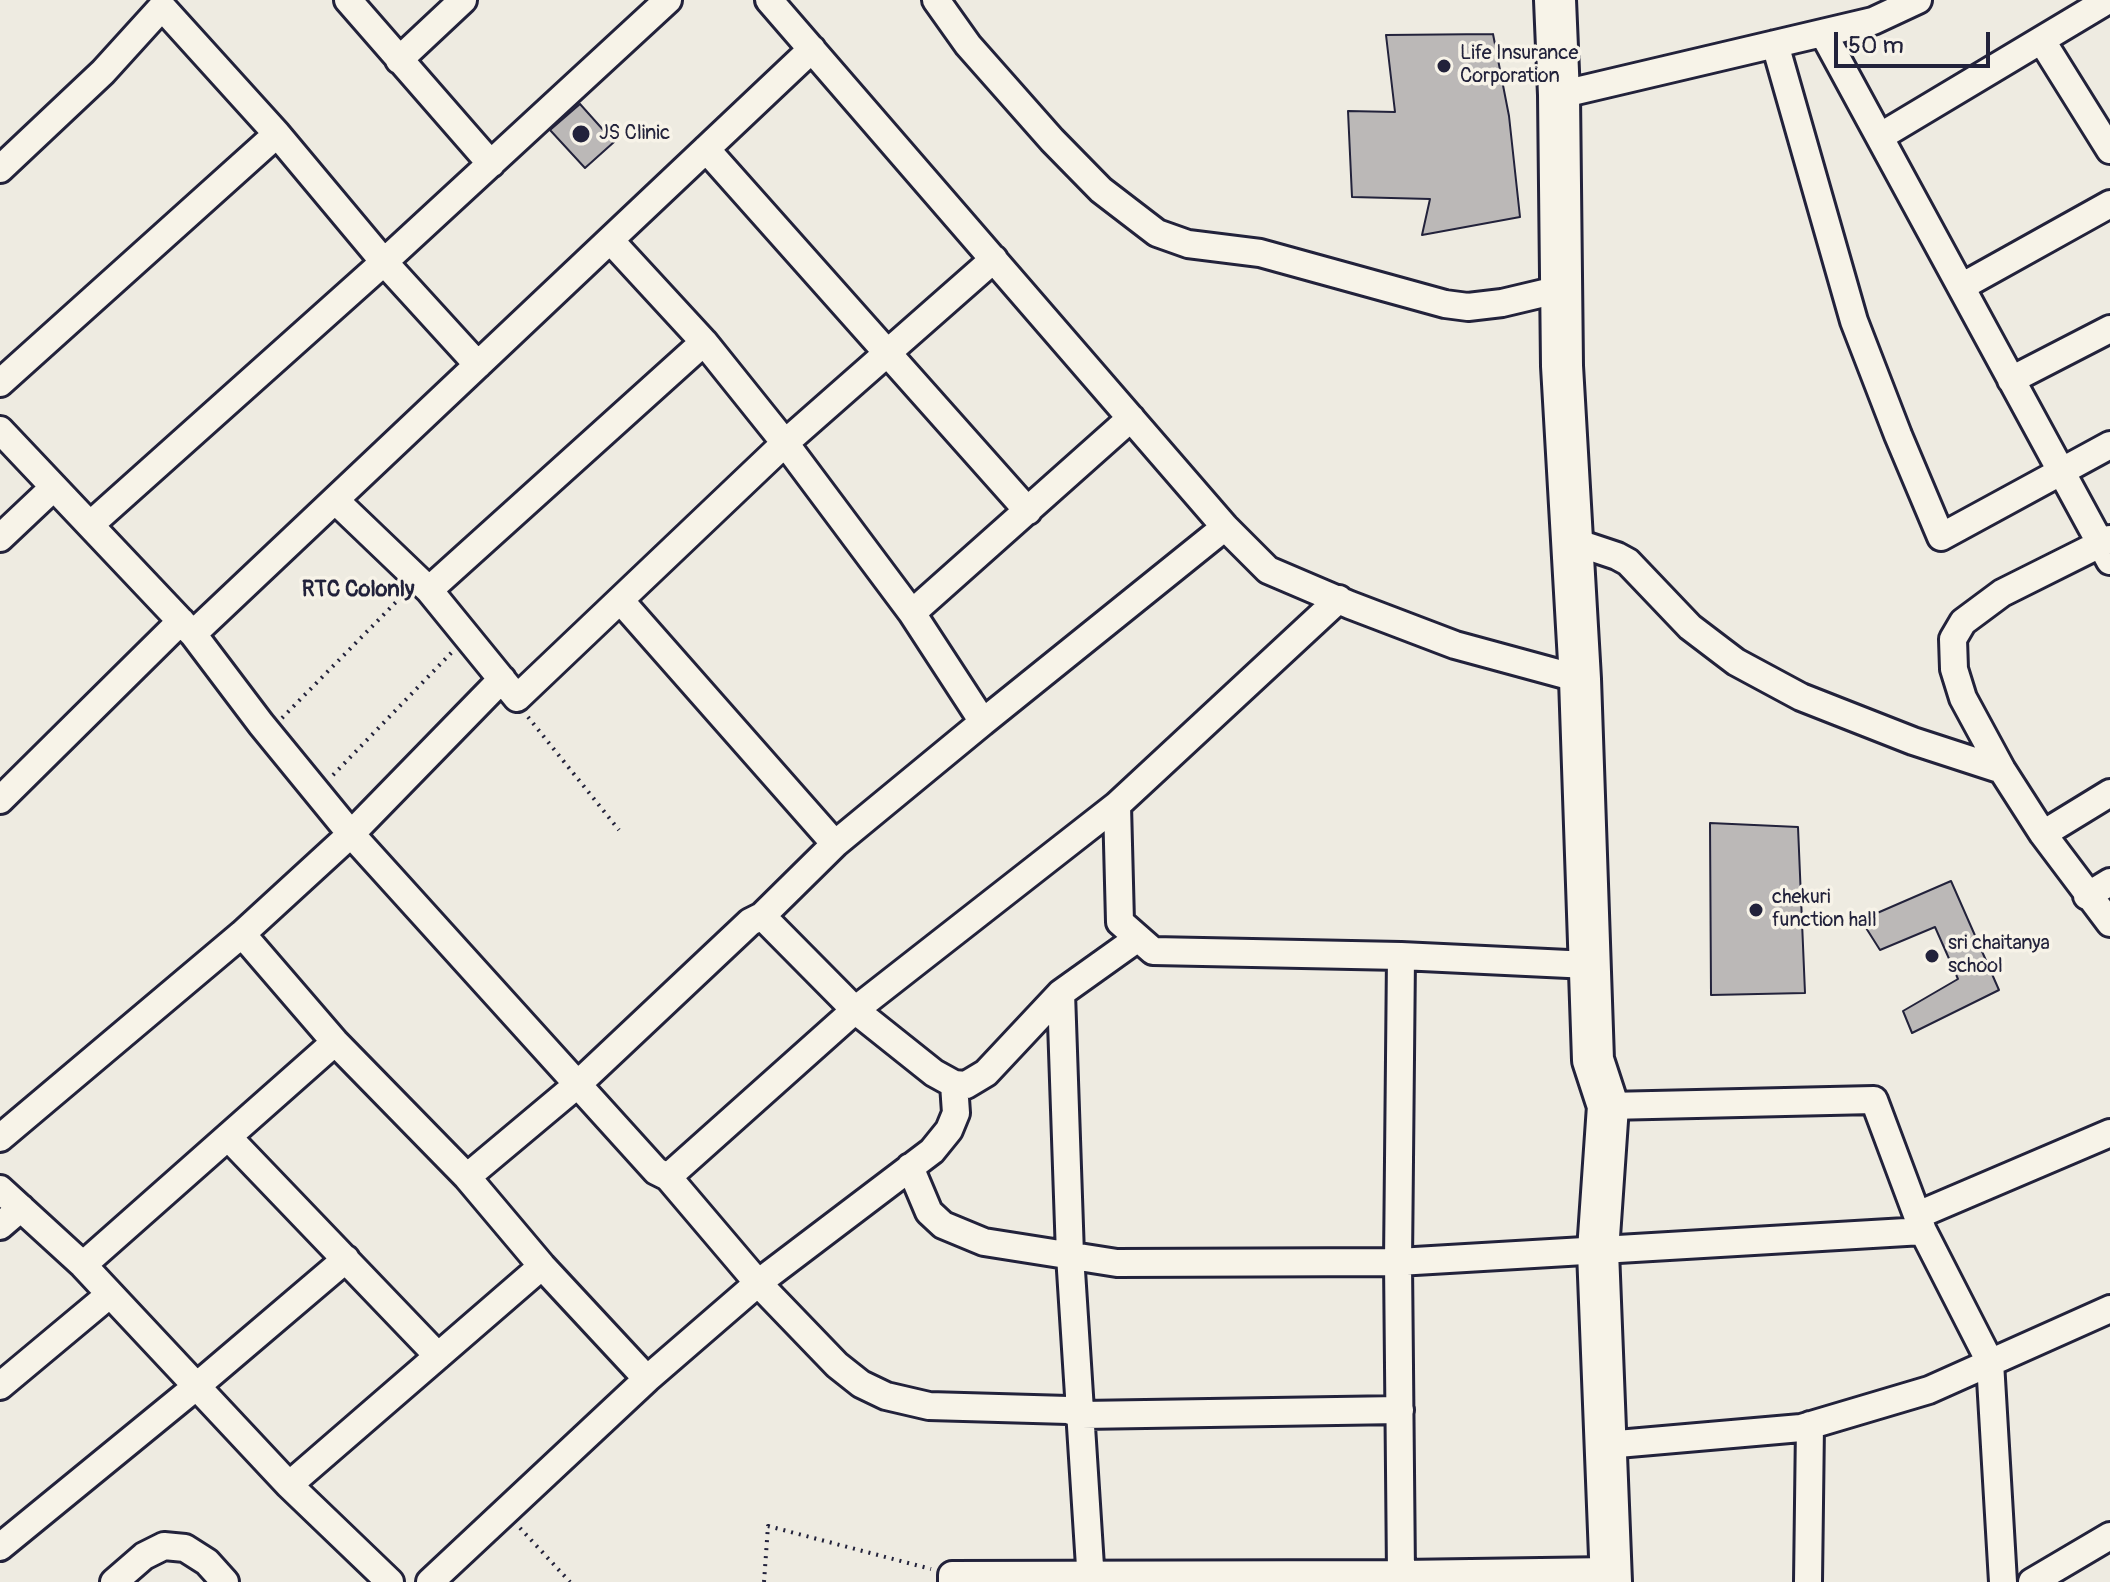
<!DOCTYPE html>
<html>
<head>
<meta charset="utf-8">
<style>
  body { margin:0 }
  #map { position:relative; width:2110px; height:1582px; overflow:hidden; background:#eeebe1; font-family:Pangolin,sans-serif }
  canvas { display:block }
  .scale { position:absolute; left:1834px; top:32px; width:156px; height:36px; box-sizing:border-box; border:4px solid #22223b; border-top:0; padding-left:10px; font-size:24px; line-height:28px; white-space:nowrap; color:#22223b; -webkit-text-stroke:6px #f7f3e8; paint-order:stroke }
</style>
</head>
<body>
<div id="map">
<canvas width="2110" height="1582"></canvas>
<div class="scale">50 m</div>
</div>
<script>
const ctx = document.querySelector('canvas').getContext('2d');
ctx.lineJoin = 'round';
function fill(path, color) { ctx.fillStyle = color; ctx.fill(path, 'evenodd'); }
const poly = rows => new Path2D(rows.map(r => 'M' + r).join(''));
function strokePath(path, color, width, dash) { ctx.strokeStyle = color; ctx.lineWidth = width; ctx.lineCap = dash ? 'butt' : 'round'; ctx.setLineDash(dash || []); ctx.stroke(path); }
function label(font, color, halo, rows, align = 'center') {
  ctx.font = font + ' Pangolin,sans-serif'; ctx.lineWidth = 7; ctx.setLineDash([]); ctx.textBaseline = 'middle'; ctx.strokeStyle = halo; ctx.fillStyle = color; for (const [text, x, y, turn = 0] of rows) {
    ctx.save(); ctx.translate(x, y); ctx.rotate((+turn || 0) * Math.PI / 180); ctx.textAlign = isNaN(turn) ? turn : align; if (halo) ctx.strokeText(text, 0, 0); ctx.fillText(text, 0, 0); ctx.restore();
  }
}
const building = poly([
  [1493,34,1509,116,1520,217,1422,235,1430,199,1352,197,1348,111,1395,112,1386,35,1493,34],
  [580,104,614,142,585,168,550,130,580,104],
  [1710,823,1798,827,1805,993,1711,995,1710,823],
  [1951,881,1999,990,1912,1033,1903,1011,1958,979,1935,927,1880,950,1861,920,1951,881]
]);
fill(building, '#bbb8b7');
strokePath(building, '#22223b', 2);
const street = poly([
  [348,0,491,164],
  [769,0,1225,527,1268,570,1350,605,1455,645,1580,679],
  [936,0,968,45,1052,140,1101,190,1157,233,1188,244,1260,253,1445,304,1468,307,1502,303,1561,289],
  [1823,33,2110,561],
  [2042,41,2110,150],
  [1775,44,1854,321,1898,435,1941,537,2110,445],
  [399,60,463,0],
  [1559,95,1873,21,1918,0],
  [1881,136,2108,0],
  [706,149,1028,511],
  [0,169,103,72,162,7,277,134],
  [610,240,704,342,785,443,912,613,983,722,1225,527],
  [1961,287,2110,204],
  [704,342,429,590,517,698,785,443,994,259],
  [478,365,384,262,668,0],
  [2011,380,2110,329],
  [0,383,277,134,384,262,90,525],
  [0,430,193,634,261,724,351,834,656,1171,668,1177,758,1283,837,1365,861,1384,886,1396,929,1406,1068,1410,1082,1415,1400,1410],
  [335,500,429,590],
  [0,538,54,487],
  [2110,539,2002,593,1963,622,1953,639,1954,669,1963,698,2002,770,2043,834,2110,923],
  [1572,541,1617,556,1628,562,1690,627,1736,662,1801,697,1913,741,2002,770],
  [1339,599,1117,805,1120,922,1153,951,1401,956,1589,965],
  [620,600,835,844,983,722],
  [912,613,1131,418],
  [193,634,812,49],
  [0,800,181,621],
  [2043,834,2110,793],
  [2087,896,2110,882],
  [762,916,855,1010,934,1073,954,1084,966,1085,986,1073,1061,993,1138,938],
  [242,934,335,1042,467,1177,542,1266,647,1379],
  [1401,956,1398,1262,1401,1574],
  [1061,993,1070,1255,1091,1582],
  [1608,1106,1874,1100,1923,1231,1990,1362,2003,1582],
  [228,1137,438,1356],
  [0,1138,242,934,351,834,502,679],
  [910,1167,929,1212,943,1225,984,1242,1117,1263,1398,1262,1923,1231],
  [467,1177,578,1084,750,922,762,916,835,844],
  [668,1177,855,1010,1117,805],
  [0,1189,83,1265,289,1485,390,1582],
  [1918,1215,2110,1133],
  [0,1226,21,1208],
  [83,1265,335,1042],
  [0,1386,109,1295],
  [1606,1445,1801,1428,1929,1390,2110,1309],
  [289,1485,542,1266],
  [0,1547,198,1385,346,1259],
  [114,1582,144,1556,164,1546,185,1548,207,1562,225,1582],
  [430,1582,647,1379,758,1283,932,1151,949,1130,956,1113,954,1084],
  [952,1582,952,1575,1401,1574,1611,1571],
  [1808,1582,1810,1425],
  [2032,1582,2110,1536]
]);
const primary = poly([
  [1555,0,1559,95,1562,366,1580,679,1593,1060,1608,1106,1598,1251,1611,1582]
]);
strokePath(street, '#22223b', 32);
strokePath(primary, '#22223b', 46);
strokePath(poly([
  [528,717,619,830],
  [282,718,402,596],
  [333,775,452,652],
  [520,1528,570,1582],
  [764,1582,768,1526,931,1569]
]), '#22223b', 4, [2, 6]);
strokePath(street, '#f7f3e8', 26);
strokePath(primary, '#f7f3e8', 40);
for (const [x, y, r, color] of [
  [1444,66,8,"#22223b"],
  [581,134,10,"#22223b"],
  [1756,910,8,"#22223b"],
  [1932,956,8,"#22223b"]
]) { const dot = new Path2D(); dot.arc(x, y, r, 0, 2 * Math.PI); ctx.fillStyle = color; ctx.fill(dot); strokePath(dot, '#f7f3e8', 3); }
label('20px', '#22223b', '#f7f3e8', [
  ["Life Insurance",1460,54],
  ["Corporation",1460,77],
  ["JS Clinic",599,134],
  ["chekuri",1772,898],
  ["function hall",1772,921],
  ["sri chaitanya",1948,944],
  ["school",1948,967]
], 'left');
label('bold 22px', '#22223b', '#f7f3e8', [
  ["RTC Colonly",358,590]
]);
</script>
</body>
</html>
